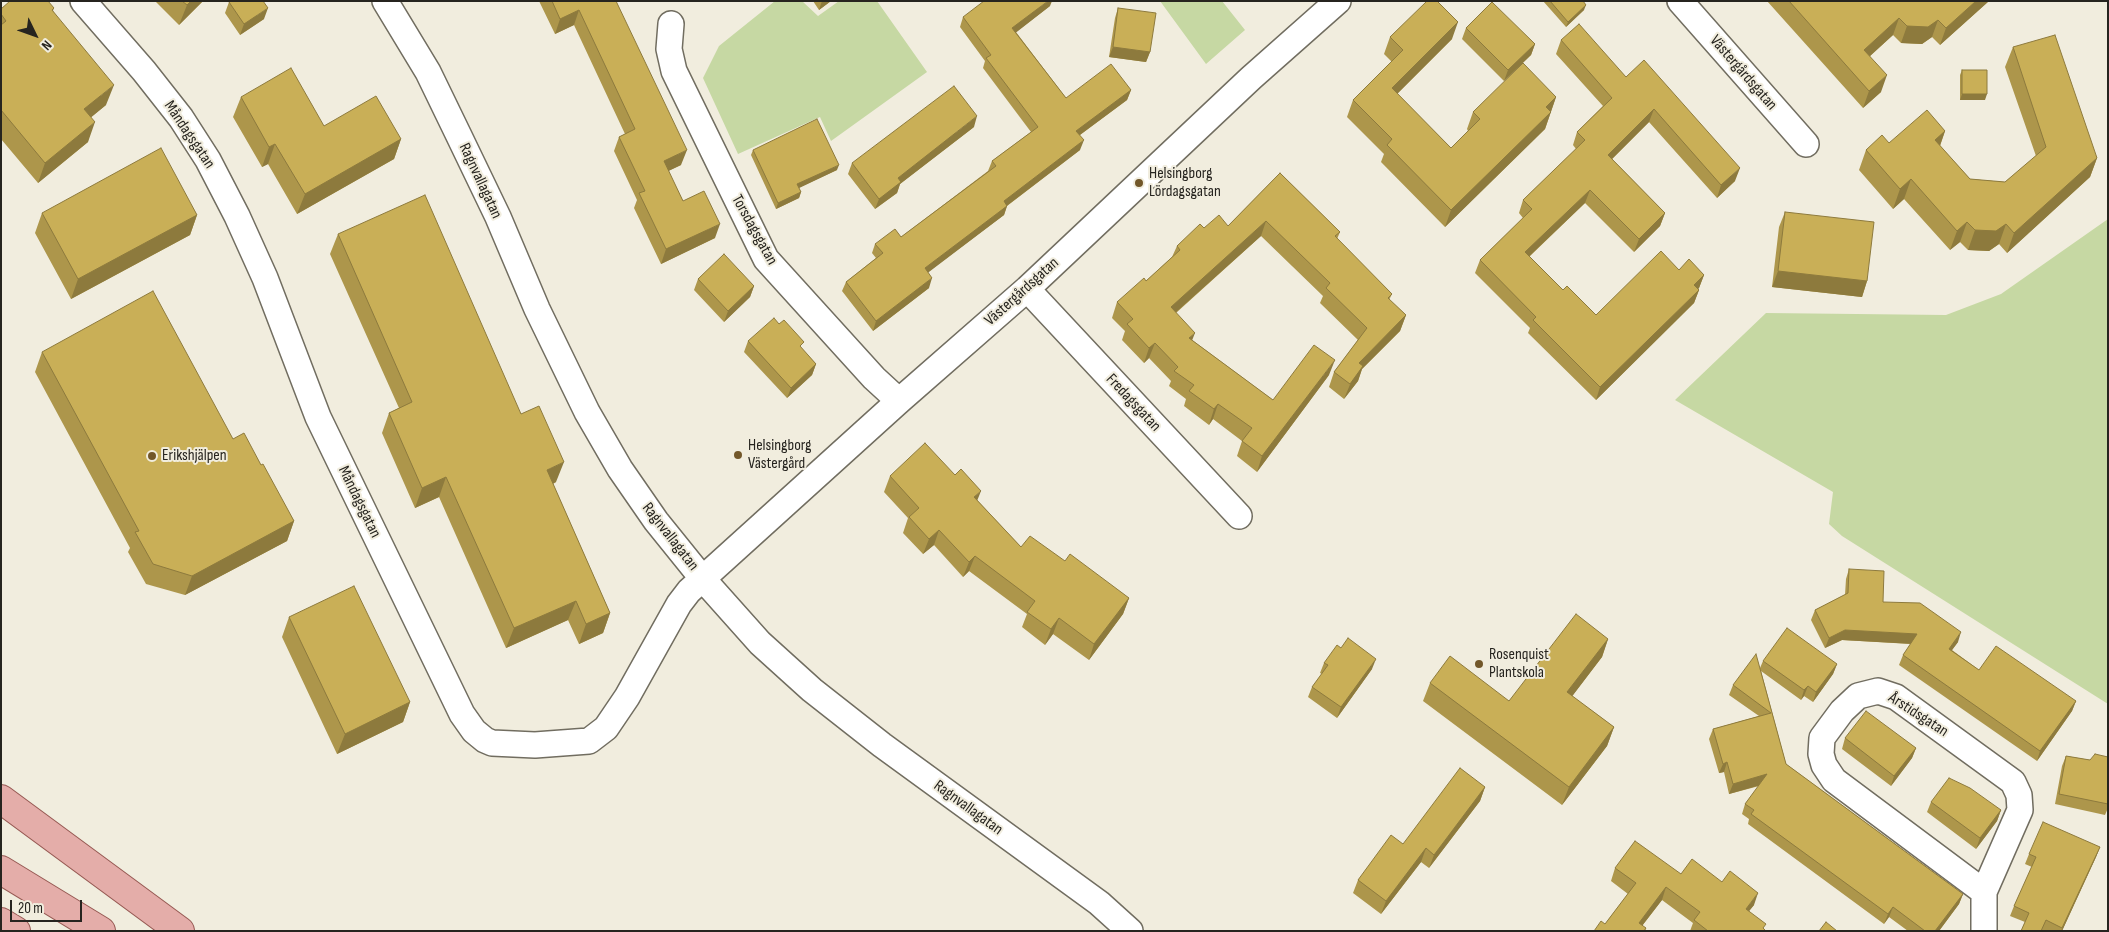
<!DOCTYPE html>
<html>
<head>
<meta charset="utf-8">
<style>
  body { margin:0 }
  #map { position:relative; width:2109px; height:932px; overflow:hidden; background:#f1edde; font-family:"Sofia Sans Condensed",sans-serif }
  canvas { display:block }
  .frame { position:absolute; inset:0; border:2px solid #26241f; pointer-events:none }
  .north { position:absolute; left:10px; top:10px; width:50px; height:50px; -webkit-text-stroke:4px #f1edde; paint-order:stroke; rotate:132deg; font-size:14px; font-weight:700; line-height:20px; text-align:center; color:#26241f }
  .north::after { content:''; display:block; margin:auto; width:18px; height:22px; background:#26241f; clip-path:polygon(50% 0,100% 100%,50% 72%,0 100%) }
  .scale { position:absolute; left:10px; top:900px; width:72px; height:22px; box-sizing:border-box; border:2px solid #26241f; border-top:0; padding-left:6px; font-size:15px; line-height:18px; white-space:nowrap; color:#26241f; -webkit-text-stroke:4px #f1edde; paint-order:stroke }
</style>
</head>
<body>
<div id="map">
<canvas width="2109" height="932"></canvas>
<div class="frame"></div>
<div class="north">N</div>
<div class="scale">20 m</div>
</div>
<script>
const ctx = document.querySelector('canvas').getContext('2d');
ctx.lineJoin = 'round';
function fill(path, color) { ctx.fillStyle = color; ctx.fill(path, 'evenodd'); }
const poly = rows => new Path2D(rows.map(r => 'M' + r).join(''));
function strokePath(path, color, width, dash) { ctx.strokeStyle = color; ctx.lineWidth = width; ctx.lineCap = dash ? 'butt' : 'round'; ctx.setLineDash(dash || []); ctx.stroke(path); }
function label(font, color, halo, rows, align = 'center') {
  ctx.font = font + ' "Sofia Sans Condensed",sans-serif'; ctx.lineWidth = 4; ctx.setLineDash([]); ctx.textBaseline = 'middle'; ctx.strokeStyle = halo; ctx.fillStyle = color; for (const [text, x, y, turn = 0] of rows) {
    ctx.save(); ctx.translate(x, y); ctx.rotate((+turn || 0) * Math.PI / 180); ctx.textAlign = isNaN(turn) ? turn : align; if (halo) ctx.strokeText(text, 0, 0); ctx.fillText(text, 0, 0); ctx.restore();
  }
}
fill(poly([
  [775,1,802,1,818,16,839,1,877,1,927,72,831,141,820,117,738,154,703,78,719,46],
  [1160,1,1222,1,1245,30,1206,64],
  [2108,219,2108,704,1842,536,1829,524,1833,492,1675,400,1766,313,1946,315,2001,294]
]), '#c6d8a3');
const minor = poly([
  [83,1,144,71,181,118,208,160,237,216,265,278,318,417,462,714,474,731,485,740,492,743,535,745,589,741,606,728,627,697,679,604,689,591,899,401,1027,289,1251,78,1338,1],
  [385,1,428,72,460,138,498,217,537,309,587,412,620,469,656,521,702,578,760,643,812,690,882,745,1099,903,1130,931],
  [1680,1,1806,144],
  [671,24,669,49,674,71,766,259,874,378,899,401],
  [1027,289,1239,516],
  [1984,892,1834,780,1824,765,1821,754,1822,738,1842,711,1858,696,1878,691,1896,697,2013,782,2019,795,2020,810,1984,892,1984,931]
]);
const major = poly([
  [1,799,180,931],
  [1,870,101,931],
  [1,922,16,931]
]);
strokePath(minor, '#716d60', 28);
strokePath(major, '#965953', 30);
strokePath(minor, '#fff', 25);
strokePath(major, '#e4ada9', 28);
fill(poly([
  [155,1,203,1,179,25],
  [539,1,616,1,681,165,668,171,683,201,715,238,661,264,634,208,637,200,614,151,619,137,625,134,574,25,555,34],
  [813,1,831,1,819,10],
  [1543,1,1583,1,1584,10,1566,27],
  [1767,1,1989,1,1940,45,1932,37,1922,44,1901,43,1893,35,1870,56,1881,92,1863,108],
  [229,2,264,19,240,35,225,13],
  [1050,6,1016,32,1066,98,1131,90,1127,100,1080,135,1080,150,1007,206,1004,215,928,272,929,288,873,331,842,291,846,282,876,258,872,253,875,244,901,237,988,171,992,161,1031,132,983,68,985,61,960,27,963,17],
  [54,8,53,11,106,105,91,117,88,142,38,183,1,139,1,9],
  [1118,8,1150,52,1146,62,1109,57,1115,18],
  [1466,28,1535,44,1531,55,1504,81,1462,39],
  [1390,37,1452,39,1397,94,1451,148,1468,131,1467,129,1473,112,1556,97,1545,129,1445,227,1381,162,1384,154,1347,117,1353,100,1392,62,1384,54],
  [1561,40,1626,77,1735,181,1717,198,1649,122,1612,159,1665,213,1660,226,1634,252,1585,203,1529,257,1563,290,1596,315,1679,270,1704,275,1699,288,1698,289,1699,290,1694,303,1596,400,1528,333,1530,328,1475,273,1480,260,1523,218,1519,213,1523,200,1576,149,1573,145,1577,132,1603,106,1556,54],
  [2013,47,2097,158,2090,177,2007,253,1999,244,1989,251,1968,250,1960,242,1950,250,1904,199,1893,209,1859,170,1866,150,1889,143,1945,131,1940,146,1970,179,2005,182,2036,156,2005,67],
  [1962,70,1985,100,1960,100,1960,75],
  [241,97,324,126,401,139,394,159,297,214,268,164,262,167,233,117],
  [974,127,900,184,897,193,875,209,848,174,852,163],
  [753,150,837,170,798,188,801,192,799,198,776,209,751,155],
  [1280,173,1340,232,1337,239,1392,294,1389,300,1406,315,1400,331,1362,369,1358,381,1344,399,1329,387,1334,372,1358,340,1320,303,1323,296,1261,236,1176,313,1192,340,1273,400,1329,375,1257,472,1237,456,1242,441,1213,419,1209,425,1184,406,1186,399,1169,386,1171,381,1149,358,1144,363,1122,340,1125,331,1112,318,1117,302,1146,281,1172,257,1177,246,1204,228,1228,226],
  [1785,212,1867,281,1862,297,1772,287,1779,227],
  [42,213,197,215,190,235,71,299,35,233],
  [338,234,521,414,556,482,553,484,610,613,603,633,579,644,568,620,506,648,439,497,415,508,382,433,389,413,399,408,330,254],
  [698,279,754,286,750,297,724,322,694,290],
  [748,341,802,349,816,364,812,375,787,398,744,352],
  [42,352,233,439,261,465,294,521,287,541,185,595,146,584,128,552,130,548,35,372],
  [890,476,977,500,1021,547,1065,561,1129,598,1123,614,1089,660,1053,634,1045,645,1022,627,1027,614,969,571,963,577,934,545,923,554,903,533,908,518,884,492],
  [1849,569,1883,602,1958,642,1952,650,1979,670,2076,701,2072,711,2037,761,1899,665,1903,655,1911,644,1842,640,1825,648,1811,620,1815,610,1845,595,1846,579],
  [289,617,410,702,403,722,337,754,282,637],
  [1608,639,1602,657,1572,696,1614,727,1607,746,1562,805,1423,701,1430,683,1509,701],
  [1341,648,1372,669,1337,718,1308,697,1312,687,1322,674,1320,673,1324,663],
  [1763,661,1837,664,1833,674,1813,702,1804,696,1801,700,1761,671,1786,764,1963,894,1959,904,1939,931,1908,931,1889,917,1884,924,1748,824,1749,819,1742,814,1745,804,1759,786,1729,794,1724,772,1719,773,1709,739,1713,729,1759,716,1729,695,1733,685,1760,668],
  [1845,738,1916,748,1912,758,1891,786,1842,749],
  [2066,756,2090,760,2108,757,2108,808,2105,815,2055,804,2062,766],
  [1485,787,1480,801,1429,868,1421,862,1381,914,1353,893,1358,880,1403,844],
  [1931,802,2001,810,1997,821,1976,849,1927,812],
  [2100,847,2096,857,2062,931,2021,931,2025,922,2010,916,2014,906,2032,867,2025,864,2029,854],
  [1615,868,1681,874,1754,905,1749,911,1766,931,1690,931,1693,923,1662,900,1642,926,1646,928,1645,931,1605,924,1628,894,1611,881]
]), '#ad964b');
fill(poly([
  [191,1,203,1,179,25,187,5],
  [822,1,831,1,819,10],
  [1048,1,1052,1,1050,6,1009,38,1012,28],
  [1976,1,1989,1,1940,45,1946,28],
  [1586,5,1584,10,1566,27,1568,22],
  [268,8,264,19,240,35,244,24],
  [579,10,574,25,555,34,560,19],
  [1899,18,1893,35,1858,67,1864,50],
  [1938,20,1932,37,1922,44,1901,43,1907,26],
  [1458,22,1452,39,1386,105,1392,88],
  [1535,44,1531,55,1504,81,1508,70],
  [1113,47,1150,52,1146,62,1109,57],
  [1887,75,1881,92,1863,108,1869,91],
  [114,85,106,105,77,129,84,109],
  [1131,90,1127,100,1073,140,1076,131],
  [1962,94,1987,94,1985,100,1960,100],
  [1556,97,1545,129,1445,227,1451,210,1546,107],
  [1654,109,1649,122,1603,168,1608,155],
  [977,116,974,127,900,184,897,193,875,209,879,199,898,178],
  [95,122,88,142,38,183,45,163],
  [1945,131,1938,151,1935,140],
  [401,139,394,159,297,214,305,194],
  [1084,140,1080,150,1000,211,1004,201],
  [275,144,268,164,262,167,269,147],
  [687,150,681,165,658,176,664,161],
  [2097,158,2090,177,2007,253,2014,233],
  [839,165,837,170,795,190,797,184],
  [1740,168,1735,181,1717,198,1721,185],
  [1911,179,1904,199,1893,209,1900,189],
  [1590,190,1585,203,1520,265,1525,252],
  [801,192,799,198,776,209,778,203],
  [1007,206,1004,215,921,278,925,268],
  [1665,213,1660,226,1634,252,1639,239],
  [197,215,190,235,71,299,78,279],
  [1266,221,1261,236,1165,322,1171,307],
  [1967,222,1960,242,1950,250,1957,231],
  [720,224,715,238,661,264,666,249],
  [2006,224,1999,244,1989,251,1968,250,1975,230],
  [1778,271,1867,281,1862,297,1772,287],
  [1704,275,1699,288,1689,298,1694,285],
  [932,278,929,288,873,331,876,321],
  [754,286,750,297,724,322,728,311],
  [1699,290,1694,303,1596,400,1600,387],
  [1406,315,1400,331,1362,369,1358,381,1344,399,1359,363],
  [1195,333,1189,348,1189,338],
  [1155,343,1149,358,1144,363,1149,348],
  [1335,360,1329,375,1257,472,1262,456],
  [816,364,812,375,787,398,791,388],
  [1218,404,1213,419,1209,425,1214,409],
  [564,462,556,482,540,490,547,470],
  [446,477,439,497,415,508,422,488],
  [981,491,975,506,974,497],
  [294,521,287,541,185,595,192,576],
  [939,530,934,545,923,554,929,539],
  [975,556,969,571,963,577,969,562],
  [1129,598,1123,614,1089,660,1094,644],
  [576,601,568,620,506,648,514,628],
  [610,613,603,633,579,644,586,624],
  [1059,618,1053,634,1045,645,1051,629],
  [1845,630,1917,634,1914,644,1842,640,1825,648,1829,638],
  [1961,632,1958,642,1946,658,1949,649],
  [1608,639,1602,657,1561,711,1567,692],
  [1376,659,1372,669,1337,718,1341,707],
  [1837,664,1833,674,1813,702,1816,692],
  [1808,686,1804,696,1801,700,1804,690],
  [2076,701,2072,711,2037,761,2040,751],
  [410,702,403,722,337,754,345,734],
  [1614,727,1607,746,1562,805,1569,787],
  [1916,748,1912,758,1891,786,1894,776],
  [1727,762,1724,772,1719,773,1723,764],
  [1767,774,1764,784,1729,794,1733,784],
  [1485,787,1480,801,1429,868,1434,855],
  [2001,810,1997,821,1976,849,1980,838],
  [2100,847,2096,857,2062,931,2061,931],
  [1426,848,1421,862,1381,914,1386,901],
  [1666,887,1662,900,1638,931,1639,923],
  [1758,893,1754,905,1741,921,1746,909],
  [1963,894,1959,904,1939,931,1935,931],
  [1893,907,1889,917,1884,924,1888,914]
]), '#8d7a3d');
const building = poly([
  [10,1,48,1,54,8,52,10,114,85,84,109,95,122,45,163,1,110,1,25,6,21,1,14,1,9,10,1],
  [182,1,191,1,187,5,182,1],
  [231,1,263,1,268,8,244,24,229,2,231,1],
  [552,1,616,1,687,150,664,161,683,201,704,191,720,224,666,249,639,193,645,191,619,137,635,129,579,10,560,19,552,1],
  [984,1,1048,1,1012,28,1066,98,1111,64,1131,90,1076,131,1084,140,1004,201,1007,206,925,268,932,278,876,321,846,282,883,253,875,244,895,229,901,237,996,166,992,161,1038,127,986,58,991,55,963,17,984,1],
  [1427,1,1437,1,1458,22,1392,88,1451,148,1480,119,1473,112,1523,63,1556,97,1546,107,1551,112,1451,210,1387,145,1392,139,1353,100,1403,50,1390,37,1427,1],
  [1550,1,1583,1,1586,5,1568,22,1550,1],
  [1789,1,1976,1,1946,28,1938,20,1928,27,1907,26,1899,18,1864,50,1887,75,1869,91,1789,1],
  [1492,2,1535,44,1508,70,1466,28,1492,2],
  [1118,8,1156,13,1150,52,1113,47,1118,8],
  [1579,24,1626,77,1644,60,1740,168,1721,185,1654,109,1608,155,1665,213,1639,239,1590,190,1525,252,1563,290,1567,286,1596,315,1661,251,1679,270,1689,259,1704,275,1694,285,1699,290,1600,387,1533,320,1536,317,1480,260,1532,209,1523,200,1585,140,1577,132,1612,98,1561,40,1579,24],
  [2055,35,2097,158,2014,233,2006,224,1996,231,1975,230,1967,222,1957,231,1911,179,1900,189,1866,150,1882,135,1889,143,1927,110,1945,131,1935,140,1970,179,2005,182,2046,147,2013,47,2055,35],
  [291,68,324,126,376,96,401,139,305,194,275,144,269,147,241,97,291,68],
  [1962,70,1987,70,1987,94,1962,94,1962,70],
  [954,86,977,116,898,178,901,182,879,199,852,163,954,86],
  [817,119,839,165,797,184,801,192,778,203,753,150,817,119],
  [161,148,197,215,78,279,42,213,161,148],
  [1280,173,1340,232,1335,236,1392,294,1388,298,1406,315,1359,363,1363,366,1350,384,1334,372,1367,328,1326,288,1330,283,1266,221,1171,307,1195,333,1189,338,1273,400,1314,345,1335,360,1262,456,1242,441,1252,428,1218,404,1214,409,1189,391,1194,385,1174,371,1178,367,1155,343,1149,348,1127,324,1133,319,1117,302,1144,278,1146,281,1180,250,1177,246,1200,224,1204,228,1219,215,1228,226,1280,173],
  [425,195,521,414,539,406,564,462,547,470,610,613,586,624,576,601,514,628,446,477,422,488,389,413,412,402,338,234,425,195],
  [1785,212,1874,222,1867,281,1778,271,1785,212],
  [724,254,754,286,728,311,698,279,724,254],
  [153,291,233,439,244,433,261,465,263,464,294,521,192,576,153,564,135,532,139,531,42,352,153,291],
  [774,318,779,324,784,320,804,342,800,346,816,364,791,388,748,341,774,318],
  [925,443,955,475,961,469,981,491,974,497,1021,547,1030,536,1065,561,1070,554,1129,598,1094,644,1059,618,1051,629,1027,612,1035,601,975,556,969,562,939,530,929,539,909,517,919,508,890,476,925,443],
  [1849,569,1884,571,1883,602,1920,603,1961,632,1949,649,1979,670,1996,646,2076,701,2040,751,1903,655,1917,634,1845,630,1829,638,1815,610,1848,593,1849,569],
  [354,586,410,702,345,734,289,617,354,586],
  [1576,614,1608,639,1567,692,1614,727,1569,787,1430,683,1450,656,1509,701,1576,614],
  [1787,628,1837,664,1816,692,1808,686,1804,690,1763,661,1787,628],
  [1348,638,1376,659,1341,707,1312,687,1328,665,1324,663,1337,645,1341,648,1348,638],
  [1756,654,1786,764,1963,894,1935,931,1925,931,1893,907,1888,914,1751,814,1754,810,1745,804,1767,774,1733,784,1727,762,1723,764,1713,729,1771,713,1733,685,1756,654],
  [1866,711,1916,748,1894,776,1845,738,1866,711],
  [2095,754,2108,757,2108,804,2059,794,2066,756,2090,760,2095,754],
  [1460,768,1485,787,1434,855,1426,848,1386,901,1358,880,1391,835,1403,844,1460,768],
  [1949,778,1970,788,2001,810,1980,838,1931,802,1949,778],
  [2043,822,2100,847,2062,928,2046,920,2041,931,2021,931,2029,913,2014,906,2036,857,2029,854,2043,822],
  [1635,841,1681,874,1692,859,1722,882,1730,871,1758,893,1746,909,1766,924,1763,928,1766,931,1708,931,1694,920,1700,912,1666,887,1639,923,1646,928,1644,931,1594,931,1601,921,1605,924,1636,883,1615,868,1635,841],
  [1826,922,1837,931,1819,931,1826,922]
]);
fill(building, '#c9af57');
strokePath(building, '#8d7a3d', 1);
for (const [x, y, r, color] of [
  [1139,183,5,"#725729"],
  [738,455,5,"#725729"],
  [152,456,5,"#725729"],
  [1479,664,5,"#725729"]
]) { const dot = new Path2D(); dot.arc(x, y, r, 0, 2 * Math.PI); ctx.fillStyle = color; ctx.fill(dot); strokePath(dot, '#f1edde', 2); }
label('16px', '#26241f', '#f1edde', [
  ["Västergårdsgatan",1743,73,49],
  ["Måndagsgatan",189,135,56],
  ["Ragnvallagatan",480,181,65],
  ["Torsdagsgatan",754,230,61],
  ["Västergårdsgatan",1022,292,-42],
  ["Fredagsgatan",1133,403,47],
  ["Måndagsgatan",359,502,64],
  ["Ragnvallagatan",670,537,52],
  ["Årstidsgatan",1918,715,33],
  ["Ragnvallagatan",968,808,36]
]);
label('16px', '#26241f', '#f1edde', [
  ["Helsingborg",1149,174],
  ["Lördagsgatan",1149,192],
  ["Helsingborg",748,446],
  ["Västergård",748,464],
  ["Erikshjälpen",162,456],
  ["Rosenquist",1489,655],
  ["Plantskola",1489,673]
], 'left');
</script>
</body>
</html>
